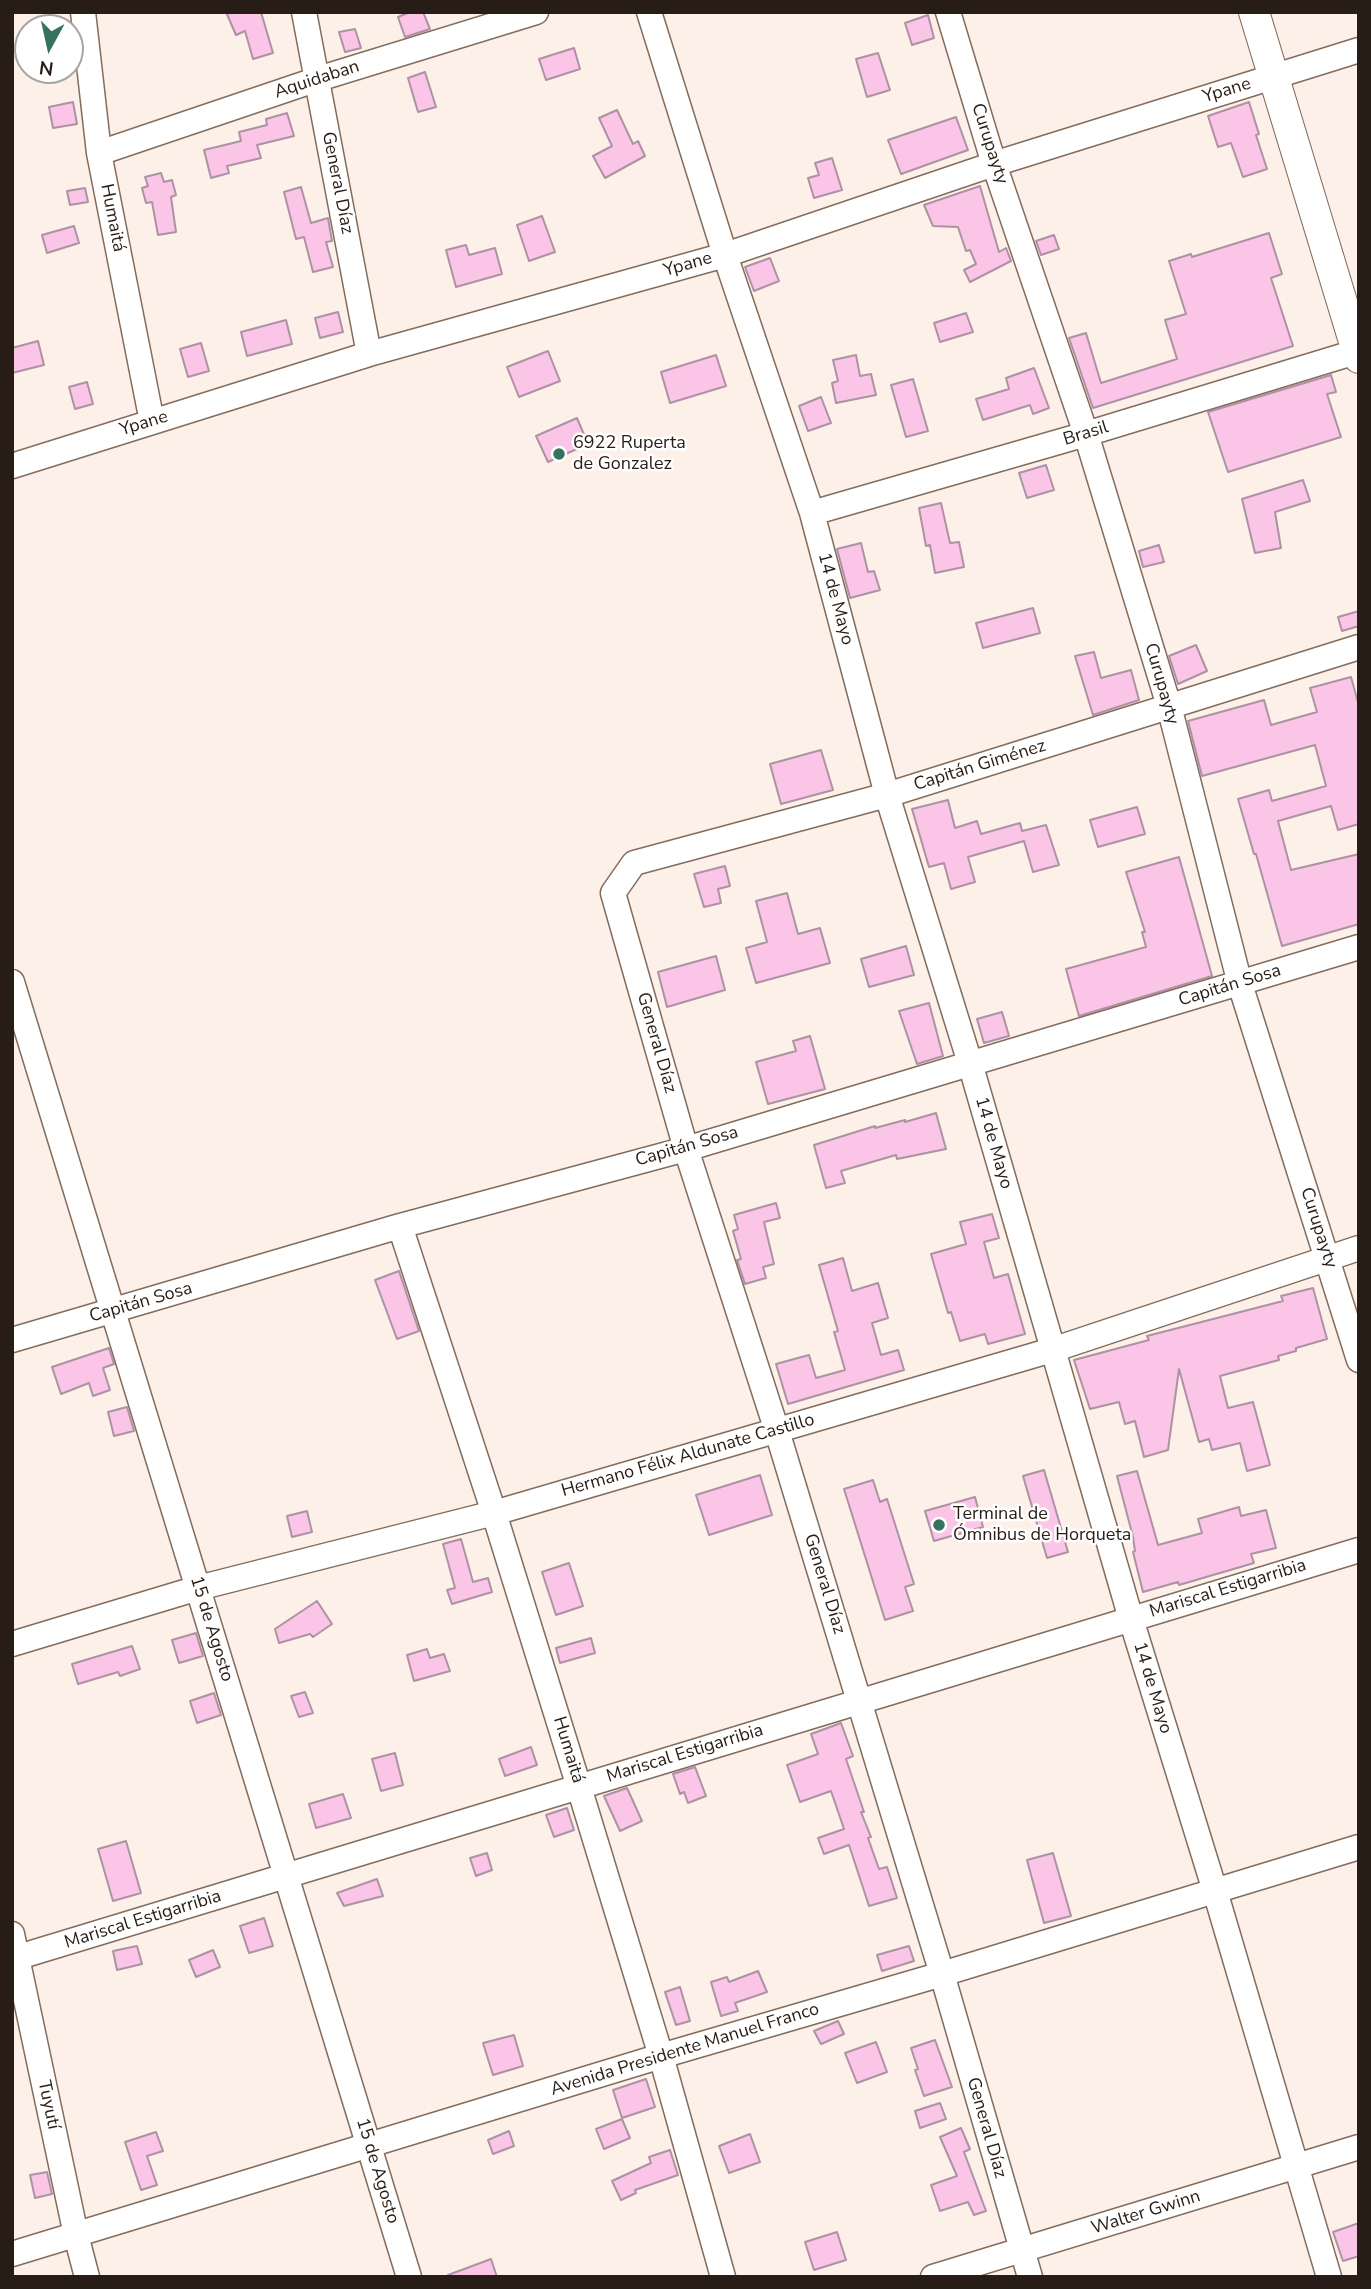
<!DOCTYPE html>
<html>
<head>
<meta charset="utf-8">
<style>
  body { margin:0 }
  #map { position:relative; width:1371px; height:2289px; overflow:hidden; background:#fcf0e9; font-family:"Nunito Sans",sans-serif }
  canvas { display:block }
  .frame { position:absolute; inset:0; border:14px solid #271d16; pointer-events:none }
  .north { position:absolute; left:14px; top:14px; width:70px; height:70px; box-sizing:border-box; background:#fff; border:2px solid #a9a5a2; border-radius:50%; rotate:188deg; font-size:19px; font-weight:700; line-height:28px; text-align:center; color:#271d16 }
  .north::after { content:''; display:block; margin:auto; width:24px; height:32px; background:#36725d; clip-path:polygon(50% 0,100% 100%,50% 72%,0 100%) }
</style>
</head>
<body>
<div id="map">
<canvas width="1371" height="2289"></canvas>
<div class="frame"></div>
<div class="north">N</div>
</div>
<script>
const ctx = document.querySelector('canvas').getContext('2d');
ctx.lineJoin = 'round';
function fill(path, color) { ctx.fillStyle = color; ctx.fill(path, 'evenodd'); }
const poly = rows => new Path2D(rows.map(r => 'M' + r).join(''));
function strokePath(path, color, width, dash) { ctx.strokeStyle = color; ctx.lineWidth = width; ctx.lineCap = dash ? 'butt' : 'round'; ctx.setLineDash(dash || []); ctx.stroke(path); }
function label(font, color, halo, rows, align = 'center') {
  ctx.font = font + ' "Nunito Sans",sans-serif'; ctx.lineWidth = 5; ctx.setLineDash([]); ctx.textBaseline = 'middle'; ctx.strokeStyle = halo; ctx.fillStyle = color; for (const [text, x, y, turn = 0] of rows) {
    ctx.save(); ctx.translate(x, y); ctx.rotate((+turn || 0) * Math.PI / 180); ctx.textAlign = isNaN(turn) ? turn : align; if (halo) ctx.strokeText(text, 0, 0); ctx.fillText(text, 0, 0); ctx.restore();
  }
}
const building = poly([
  [226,12,261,12,273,53,253,59,245,31,236,35,226,12],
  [410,12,423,12,430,29,405,37,398,17,410,12],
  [928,15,934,38,912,45,905,23,928,15],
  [355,29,361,48,345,52,339,32,355,29],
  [574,48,580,69,546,80,539,59,574,48],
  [878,53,890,90,867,97,856,59,878,53],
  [425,72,436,107,418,112,408,78,425,72],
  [73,102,77,124,53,128,49,107,73,102],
  [1249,102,1259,134,1256,135,1267,169,1243,177,1231,143,1218,147,1208,116,1249,102],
  [617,110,633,144,638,141,645,156,605,178,593,156,612,146,599,118,617,110],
  [287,113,294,136,257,145,261,158,227,166,229,173,211,178,204,150,241,141,239,132,267,125,266,119,287,113],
  [956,117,968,150,901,174,888,140,956,117],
  [832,158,842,190,814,198,808,178,819,175,815,163,832,158],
  [161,173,164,182,172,180,176,195,171,197,176,232,158,235,152,202,146,203,142,188,148,186,145,177,161,173],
  [980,186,999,252,1006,248,1011,261,970,282,964,270,976,264,970,250,966,251,958,227,933,226,924,205,980,186],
  [301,187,311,223,328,218,332,241,326,242,333,267,313,272,304,237,296,239,284,192,301,187],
  [85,188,88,202,70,205,67,191,85,188],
  [542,216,555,252,529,261,517,225,542,216],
  [74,226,79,243,47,253,42,235,74,226],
  [1269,233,1282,274,1271,278,1293,346,1093,408,1069,338,1086,333,1101,383,1177,359,1165,320,1186,314,1169,261,1191,254,1192,257,1269,233],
  [1054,235,1059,249,1041,255,1036,241,1054,235],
  [466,245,469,255,495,248,502,274,456,287,446,250,466,245],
  [770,258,779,281,754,291,745,267,770,258],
  [338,312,343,332,320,338,315,318,338,312],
  [966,313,973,332,940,342,934,323,966,313],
  [286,320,292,344,247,356,241,332,286,320],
  [38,341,44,365,12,373,12,348,38,341],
  [201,343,209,371,188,377,180,349,201,343],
  [548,351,560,381,519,397,507,367,548,351],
  [716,355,726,386,670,403,661,372,716,355],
  [856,355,860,376,871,374,876,395,836,403,832,383,838,381,833,360,856,355],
  [1034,368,1049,408,1033,414,1030,405,983,420,976,399,1009,389,1006,378,1034,368],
  [1331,375,1336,392,1327,394,1341,437,1228,472,1208,412,1331,375],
  [913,379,928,431,906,437,891,385,913,379],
  [87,382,93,404,75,409,69,387,87,382],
  [821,397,831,423,808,431,799,406,821,397],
  [577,418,588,444,548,462,536,436,577,418],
  [1046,465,1054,490,1027,498,1019,473,1046,465],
  [1303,480,1310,501,1275,512,1281,548,1255,553,1242,499,1303,480],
  [941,503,950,543,959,542,964,567,935,573,930,545,926,546,919,508,941,503],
  [861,543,868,572,874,571,880,590,850,598,837,549,861,543],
  [1159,545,1164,562,1143,567,1139,551,1159,545],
  [1033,608,1040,633,983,648,976,623,1033,608],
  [1359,611,1359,626,1342,631,1338,617,1359,611],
  [1196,645,1207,671,1178,684,1169,656,1196,645],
  [1094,652,1101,678,1131,670,1139,700,1093,715,1075,656,1094,652],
  [1351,677,1359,706,1359,824,1338,830,1331,806,1278,821,1291,870,1359,854,1359,924,1282,946,1256,854,1254,854,1238,799,1269,790,1272,801,1326,786,1315,745,1202,776,1188,721,1264,700,1271,725,1317,712,1310,688,1351,677],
  [821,750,833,790,781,804,770,764,821,750],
  [948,800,955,828,977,821,981,834,1020,823,1022,831,1046,825,1059,865,1033,872,1024,841,968,857,975,882,951,889,944,863,929,867,912,809,948,800],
  [1137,807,1145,834,1098,847,1090,820,1137,807],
  [1179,857,1212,976,1079,1016,1066,969,1146,947,1142,932,1145,932,1126,872,1179,857],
  [725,866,730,886,718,889,721,903,704,907,694,874,725,866],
  [787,893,798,934,820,928,830,963,756,983,746,948,767,942,756,901,787,893],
  [906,946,914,975,869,987,861,959,906,946],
  [716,956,725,990,667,1007,658,972,716,956],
  [929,1003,943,1056,917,1064,899,1011,929,1003],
  [1002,1012,1009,1036,984,1043,977,1019,1002,1012],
  [810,1036,825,1089,768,1104,756,1062,796,1051,793,1041,810,1036],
  [936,1113,946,1149,897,1159,896,1155,841,1171,845,1183,826,1188,814,1145,875,1126,875,1128,905,1120,905,1122,936,1113],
  [776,1203,780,1218,764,1222,774,1264,763,1267,766,1278,745,1284,737,1260,741,1259,733,1231,738,1229,734,1215,776,1203],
  [992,1214,999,1238,984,1242,994,1278,1008,1274,1025,1334,988,1344,985,1334,960,1341,951,1312,948,1313,931,1254,966,1244,960,1222,992,1214],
  [843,1258,852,1291,878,1283,888,1318,872,1323,881,1355,898,1350,904,1370,788,1404,776,1364,809,1355,816,1378,845,1370,834,1332,838,1331,819,1265,843,1258],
  [399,1271,419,1331,397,1339,375,1280,399,1271],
  [1313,1288,1327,1339,1296,1348,1296,1351,1278,1356,1279,1360,1220,1376,1228,1408,1253,1402,1270,1465,1247,1471,1240,1443,1212,1450,1209,1439,1199,1442,1179,1369,1168,1450,1144,1457,1135,1421,1125,1424,1119,1402,1090,1409,1074,1360,1149,1340,1147,1336,1283,1301,1281,1296,1313,1288],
  [109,1348,114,1364,103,1368,110,1390,93,1396,89,1383,61,1394,52,1367,109,1348],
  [127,1407,134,1431,114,1436,108,1412,127,1407],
  [1044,1470,1068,1552,1047,1558,1023,1476,1044,1470],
  [1137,1471,1158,1545,1202,1533,1198,1519,1239,1507,1241,1516,1266,1510,1276,1548,1251,1554,1254,1563,1179,1585,1178,1582,1143,1592,1133,1552,1135,1551,1133,1537,1117,1476,1137,1471],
  [760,1475,772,1515,709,1535,696,1495,760,1475],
  [873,1480,880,1502,887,1499,914,1584,905,1587,913,1611,885,1620,844,1489,873,1480],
  [975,1497,983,1527,934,1541,925,1511,975,1497],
  [307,1511,312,1532,292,1537,287,1516,307,1511],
  [461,1539,473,1582,488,1578,492,1592,452,1604,447,1590,455,1588,443,1544,461,1539],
  [569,1563,583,1606,556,1615,542,1572,569,1563],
  [317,1601,332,1624,313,1637,310,1634,279,1643,275,1629,317,1601],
  [196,1633,203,1656,179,1663,172,1640,196,1633],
  [591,1638,595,1653,560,1663,556,1648,591,1638],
  [132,1646,140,1669,120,1676,118,1672,78,1684,72,1664,132,1646],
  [427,1649,430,1658,444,1654,450,1671,414,1681,407,1655,427,1649],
  [305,1692,313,1713,299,1717,291,1696,305,1692],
  [214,1693,221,1715,197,1723,190,1701,214,1693],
  [841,1723,853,1756,846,1759,864,1812,861,1812,871,1837,868,1838,879,1869,887,1867,897,1898,869,1906,849,1845,824,1854,818,1838,844,1829,831,1791,800,1802,787,1765,818,1754,811,1734,841,1723],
  [531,1747,537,1765,505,1776,499,1759,531,1747],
  [395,1753,403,1785,381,1791,372,1759,395,1753],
  [695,1767,706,1796,688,1803,684,1792,680,1794,673,1774,695,1767],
  [627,1788,642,1821,620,1831,604,1796,627,1788],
  [343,1794,351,1818,316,1828,309,1804,343,1794],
  [567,1808,574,1830,554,1837,546,1815,567,1808],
  [126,1841,141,1893,113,1901,98,1849,126,1841],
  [487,1853,492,1870,476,1876,470,1858,487,1853],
  [1053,1853,1071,1916,1044,1923,1027,1860,1053,1853],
  [377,1879,383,1896,344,1906,337,1893,377,1879],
  [264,1918,273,1946,249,1953,240,1926,264,1918],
  [137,1946,142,1964,117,1970,113,1951,137,1946],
  [909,1946,914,1961,882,1971,877,1955,909,1946],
  [213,1950,220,1967,196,1977,189,1960,213,1950],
  [758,1971,767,1992,735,2003,738,2011,721,2016,711,1982,727,1977,729,1982,758,1971],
  [680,1987,690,2021,676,2025,665,1992,680,1987],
  [838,2021,844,2034,821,2044,814,2031,838,2021],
  [514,2035,523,2066,493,2075,483,2043,514,2035],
  [935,2040,952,2087,924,2096,915,2070,918,2069,911,2048,935,2040],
  [876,2042,887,2072,857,2083,845,2053,876,2042],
  [646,2079,655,2107,622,2118,613,2090,646,2079],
  [940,2103,946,2119,920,2128,915,2111,940,2103],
  [622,2119,630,2138,604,2149,596,2129,622,2119],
  [961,2128,970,2149,964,2152,986,2211,974,2215,968,2202,940,2211,931,2185,957,2176,940,2137,961,2128],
  [509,2131,514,2146,493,2154,488,2140,509,2131],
  [156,2132,163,2151,147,2156,157,2185,141,2190,125,2142,156,2132],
  [750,2134,760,2162,729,2173,719,2146,750,2134],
  [670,2150,678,2175,635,2190,636,2193,621,2200,612,2181,651,2163,649,2157,670,2150],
  [47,2172,52,2194,35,2198,30,2175,47,2172],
  [1359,2223,1359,2256,1343,2261,1333,2232,1359,2223],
  [837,2232,846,2260,814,2270,805,2242,837,2232],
  [491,2259,497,2277,448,2277,448,2275,491,2259]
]);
fill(building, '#fac5e6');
strokePath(building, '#ad92a3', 2);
const minor = poly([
  [83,12,99,153,152,422],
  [304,12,369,354],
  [649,12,725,255,812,513,887,795,970,1063,1131,1619,1215,1891,1329,2277],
  [948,12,994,164,1086,434,1169,706,1240,984,1359,1360],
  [99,153,318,79,536,12],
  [12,466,369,354,725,255,994,164,1359,50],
  [812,513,1086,434,1359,351],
  [12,982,409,2277],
  [400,1226,494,1513,579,1787,661,2056,723,2277],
  [12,1340,400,1226,686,1149,1359,947],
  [12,1644,198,1588,494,1513,1052,1350,1359,1248],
  [12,1934,76,2235,87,2277],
  [12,1959,1359,1550],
  [12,2254,661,2056,942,1974,1359,1847],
  [933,2277,1359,2147],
  [1030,2277,942,1974,859,1701,777,1431,686,1149,613,893,634,863,887,795,1359,647]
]);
const major = poly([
  [1254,12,1359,358]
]);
strokePath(minor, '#846c5c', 27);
strokePath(major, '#846c5c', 32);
strokePath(minor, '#fff', 24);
strokePath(major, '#fff', 30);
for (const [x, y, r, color] of [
  [559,454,7,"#36725d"],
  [939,1525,7,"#36725d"]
]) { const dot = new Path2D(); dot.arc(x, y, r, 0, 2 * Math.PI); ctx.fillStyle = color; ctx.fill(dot); strokePath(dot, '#fff', 2.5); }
label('18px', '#271d16', '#fff', [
  ["Aquidaban",317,80,-18],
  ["Ypane",1227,91,-17],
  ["Curupayty",989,144,72],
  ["General Díaz",337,183,79],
  ["Humaitá",112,218,79],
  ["Ypane",688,265,-16],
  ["Ypane",144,424,-17],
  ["Brasil",1086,434,-17],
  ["14 de Mayo",835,599,75],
  ["Curupayty",1161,684,74],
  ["Capitán Giménez",980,766,-17],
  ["Capitán Sosa",1230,986,-17],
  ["General Díaz",656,1043,74],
  ["14 de Mayo",993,1143,74],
  ["Capitán Sosa",687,1147,-16],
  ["Curupayty",1318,1228,72],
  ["Capitán Sosa",141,1303,-16],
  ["Hermano Félix Aldunate Castillo",688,1456,-16],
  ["General Díaz",824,1584,73],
  ["Mariscal Estigarribia",1228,1589,-17],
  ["15 de Agosto",211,1629,73],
  ["14 de Mayo",1152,1688,73],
  ["Humaitá",568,1750,73],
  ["Mariscal Estigarribia",685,1754,-17],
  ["Mariscal Estigarribia",143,1920,-17],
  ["Avenida Presidente Manuel Franco",685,2050,-17],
  ["Tuyutí",48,2105,78],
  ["General Díaz",986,2128,74],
  ["15 de Agosto",377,2171,73],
  ["Walter Gwinn",1146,2213,-17]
]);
label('18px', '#271d16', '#fff', [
  ["6922 Ruperta",573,444],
  ["de Gonzalez",573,465],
  ["Terminal de",953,1515],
  ["Ómnibus de Horqueta",953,1536]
], 'left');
</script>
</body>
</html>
